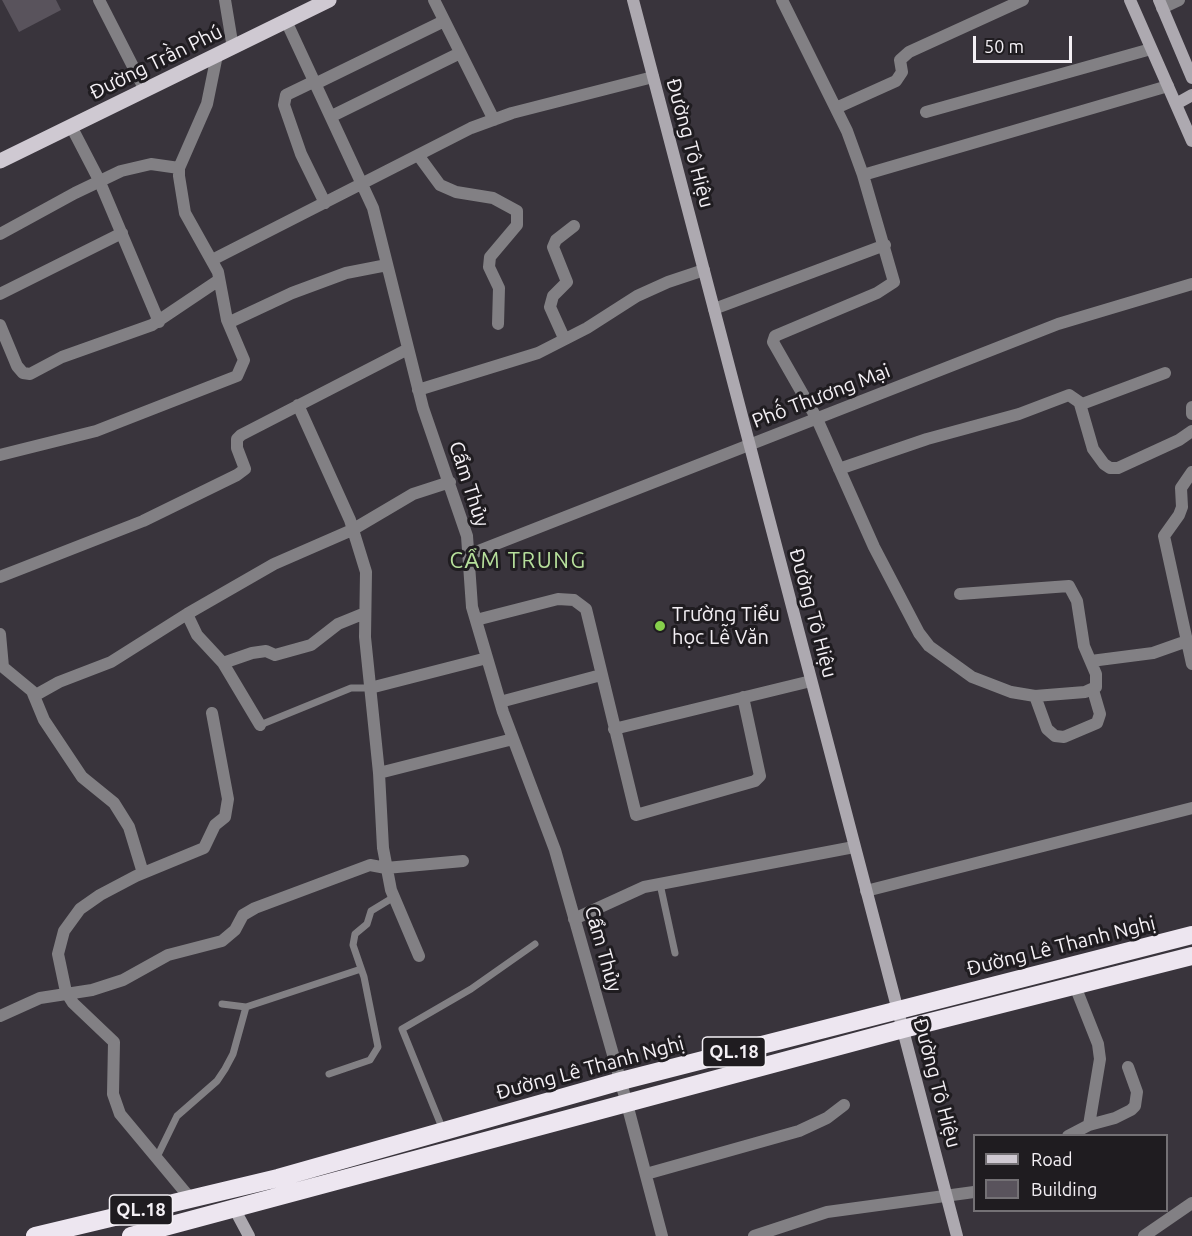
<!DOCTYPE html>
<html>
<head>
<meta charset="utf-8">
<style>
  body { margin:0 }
  #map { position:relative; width:1192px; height:1236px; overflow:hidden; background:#39343c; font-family:Ubuntu,sans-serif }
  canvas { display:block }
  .legend { position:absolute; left:973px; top:1134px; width:195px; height:78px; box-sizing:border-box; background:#1f1c20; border:2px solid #747175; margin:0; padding:8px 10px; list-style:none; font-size:18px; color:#f4f0f5 }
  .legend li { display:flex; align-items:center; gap:12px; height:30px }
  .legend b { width:30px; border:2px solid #747175 }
  .scale { position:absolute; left:973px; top:36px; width:99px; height:27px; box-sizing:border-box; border:3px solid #f4f0f5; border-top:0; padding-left:8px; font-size:18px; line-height:21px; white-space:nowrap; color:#f4f0f5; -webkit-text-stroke:4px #1f1c20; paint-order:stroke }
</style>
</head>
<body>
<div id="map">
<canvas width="1192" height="1236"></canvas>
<ul class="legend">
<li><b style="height:8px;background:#cfc9d2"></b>Road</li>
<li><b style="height:16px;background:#59535c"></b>Building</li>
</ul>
<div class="scale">50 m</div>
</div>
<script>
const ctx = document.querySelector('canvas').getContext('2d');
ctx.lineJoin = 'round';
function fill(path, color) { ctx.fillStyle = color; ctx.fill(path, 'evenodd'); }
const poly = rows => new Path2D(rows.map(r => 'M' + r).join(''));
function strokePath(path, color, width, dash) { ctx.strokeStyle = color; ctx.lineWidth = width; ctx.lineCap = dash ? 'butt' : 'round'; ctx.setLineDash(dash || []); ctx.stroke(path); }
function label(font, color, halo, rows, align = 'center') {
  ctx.font = font + ' Ubuntu,sans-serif'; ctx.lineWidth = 6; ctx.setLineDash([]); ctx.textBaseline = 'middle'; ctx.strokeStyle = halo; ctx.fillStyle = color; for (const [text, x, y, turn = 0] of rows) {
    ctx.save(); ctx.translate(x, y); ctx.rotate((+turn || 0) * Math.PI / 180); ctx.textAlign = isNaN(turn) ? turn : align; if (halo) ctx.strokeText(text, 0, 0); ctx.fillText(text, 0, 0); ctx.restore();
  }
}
fill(poly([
  [2,0,56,0,61,10,19,32]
]), '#59535c');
strokePath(poly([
  [260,725,351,688,370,688],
  [660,884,675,953],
  [222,1004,246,1007,361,969],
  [329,1074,370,1060,378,1047,364,977,353,945,355,934,367,924,371,911,394,897],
  [443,1130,402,1029,471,989,535,944],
  [157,1157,177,1116,217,1081,225,1069,233,1054,246,1007]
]), '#828084', 7);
strokePath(poly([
  [99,0,145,90],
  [225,0,233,48],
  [434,0,494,120],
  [782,0,847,131,863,175,894,282,877,293,775,336,773,342,817,419,874,547,919,633,929,646,972,677,1011,692,1035,696,1085,692,1096,687,1096,674,1084,646,1077,601,1069,586,960,594],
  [1162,8,1179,0],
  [287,23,373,208,423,408,467,536,472,607,503,712,555,850,627,1104,662,1236],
  [315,81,286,95,284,105,301,154,325,203],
  [317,83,444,21],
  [836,108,896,81,902,72,900,60,909,52,1023,0],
  [926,112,1151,49],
  [332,116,460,53],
  [71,126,99,180,159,322],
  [418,155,440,185,456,192,493,198,517,211,517,225,490,257,489,267,499,288,498,324],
  [863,175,1168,86],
  [0,234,75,193,121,171,151,164,179,168],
  [212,260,471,128,512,113,653,77],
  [0,294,122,233],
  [714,309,885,245],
  [230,322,292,293,346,273,387,265],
  [0,325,17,366,23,373,30,374,62,357,152,325,219,280],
  [564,338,550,307,553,296,567,282,553,247,556,240,574,226],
  [418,390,538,353,587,328,637,296,668,282,704,270],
  [1080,404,1093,449,1104,464,1110,468,1118,468,1179,440,1192,431],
  [298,405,350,520,366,572,365,637,379,773,383,848,391,890,419,956],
  [1192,407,1192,414],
  [0,455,96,431,237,376,244,360,227,320,218,272,185,213,179,176,179,168,207,104,217,55],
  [839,469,927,439,1019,414,1069,395,1082,404,1165,373],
  [1192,472,1181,488,1182,507,1179,515,1164,536,1192,664],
  [468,555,1058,324,1192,284],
  [0,577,143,521,237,475,245,469,237,448,237,439,241,435,408,349],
  [187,614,197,635,223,663,260,725],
  [476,620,558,599,574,600,586,609,636,815,755,781,760,776,743,697],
  [0,634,3,667,32,691,44,720,82,777,114,803,129,827,143,873],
  [1091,661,1153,653,1187,641],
  [223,663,252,653,266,651,275,655,311,645,338,624,365,613],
  [370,688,487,658],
  [34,696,59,682,111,662,187,614,274,564,352,530,413,494,450,482],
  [1035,696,1047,729,1055,736,1064,737,1097,723,1100,714,1093,690],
  [500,702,601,675],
  [614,729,811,681],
  [379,773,513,739],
  [866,891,1192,808],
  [574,919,644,887,854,847],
  [0,1016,40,998,92,990,123,980,168,955,222,941,235,930,243,915,255,908,370,865,386,868,463,861],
  [1089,1125,1115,1118,1131,1110,1135,1106,1137,1092,1128,1067],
  [1068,1136,1089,1125,1100,1059,1098,1044,1075,986],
  [646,1174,799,1131,827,1118,844,1105],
  [190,1198,120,1114,113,1094,114,1042,73,1003,66,992,58,954,64,931,80,909,100,895,136,876,204,848,215,825,225,817,228,799,212,713],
  [754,1236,827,1212,974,1192],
  [1144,1236,1192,1203]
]), '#828084', 12);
strokePath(poly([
  [633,0,957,1236],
  [1130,0,1192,141],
  [1159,0,1192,78],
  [1176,104,1192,95],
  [235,1210,249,1236]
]), '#ada9b0', 12);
strokePath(poly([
  [0,161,329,0]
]), '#cfc9d2', 15);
strokePath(poly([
  [35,1236,278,1178,621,1081,1192,935],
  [131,1236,903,1029,1192,956]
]), '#ede6f0', 18);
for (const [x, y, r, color] of [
  [660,626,6,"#86cf4b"]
]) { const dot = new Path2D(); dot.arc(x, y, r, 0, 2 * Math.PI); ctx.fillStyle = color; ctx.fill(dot); strokePath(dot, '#1f1c20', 2); }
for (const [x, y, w] of [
  [734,1052,63],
  [141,1210,63]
]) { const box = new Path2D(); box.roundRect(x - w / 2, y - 15, w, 30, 4.5); ctx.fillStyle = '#1f1c20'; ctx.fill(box); strokePath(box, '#f4f0f5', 1.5); }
label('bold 18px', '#f4f0f5', null, [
  ["QL.18",734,1052],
  ["QL.18",141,1210]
]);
label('20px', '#f4f0f5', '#1f1c20', [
  ["Đường Trần Phú",156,62,-26],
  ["Đường Tô Hiệu",690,143,75],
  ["Phố Thương Mại",821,396,-21],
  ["Cẩm Thủy",469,484,72],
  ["Đường Tô Hiệu",813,613,75],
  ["Đường Lê Thanh Nghị",1061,946,-14],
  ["Cẩm Thủy",603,949,74],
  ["Đường Lê Thanh Nghị",590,1068,-15],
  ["Đường Tô Hiệu",937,1083,75]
]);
label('20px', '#f4f0f5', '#1f1c20', [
  ["Trường Tiểu",672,614],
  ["học Lễ Văn",672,637]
], 'left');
ctx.letterSpacing = '1.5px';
label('22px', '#b6df9b', '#1f1c20', [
  ["CẨM TRUNG",518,561]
]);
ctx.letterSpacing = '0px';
</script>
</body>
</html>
